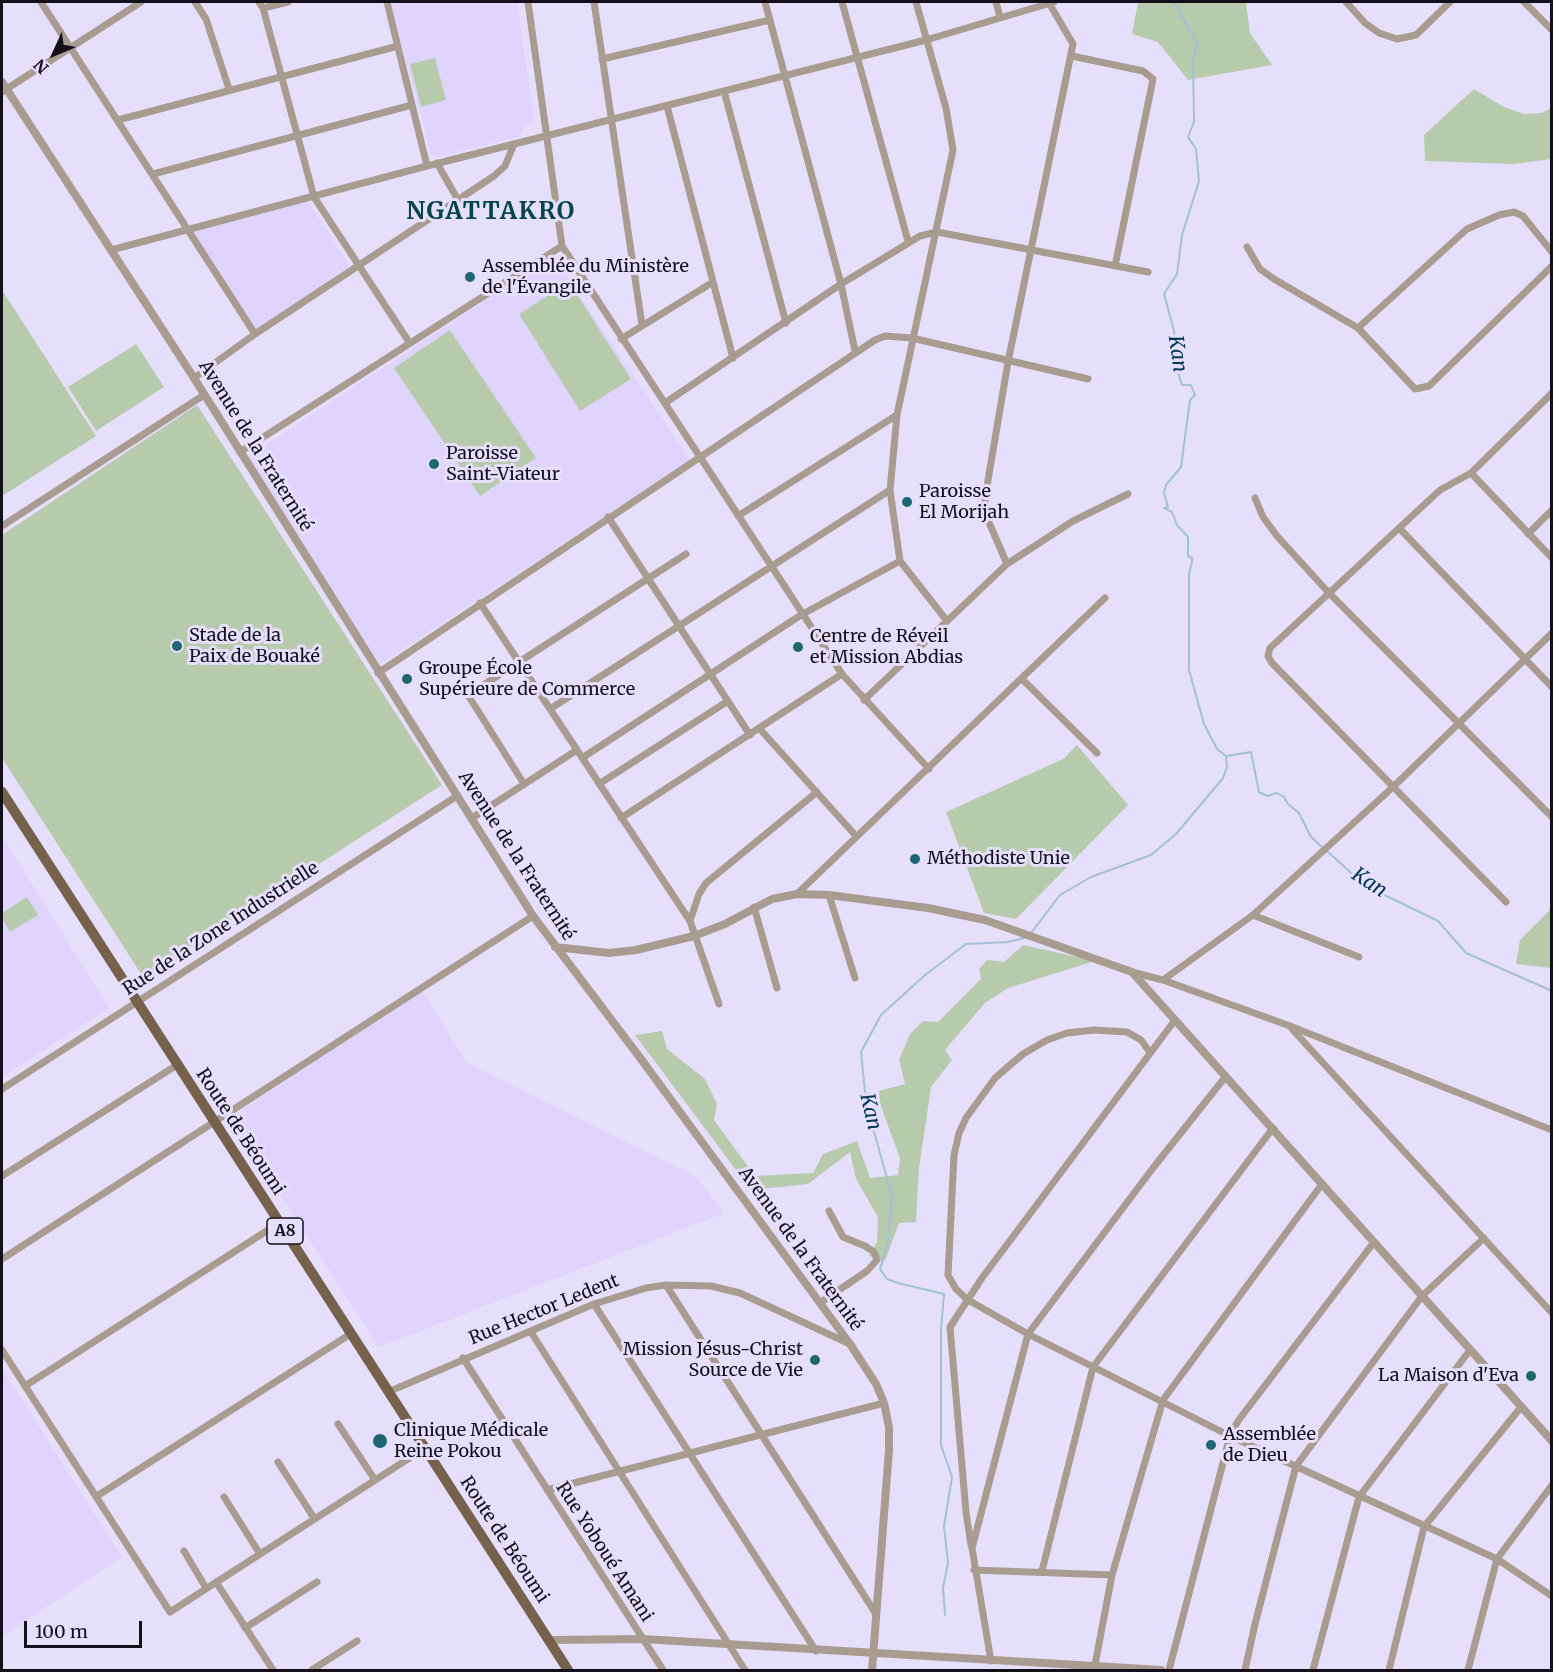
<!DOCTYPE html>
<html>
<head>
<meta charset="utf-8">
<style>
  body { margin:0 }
  #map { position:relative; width:1553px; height:1672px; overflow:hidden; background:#e6dffb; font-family:Merriweather,serif }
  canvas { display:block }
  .frame { position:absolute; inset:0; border:3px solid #130f1b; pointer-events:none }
  .north { position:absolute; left:24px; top:24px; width:60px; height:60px; -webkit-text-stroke:4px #e6dffb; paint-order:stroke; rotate:226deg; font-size:16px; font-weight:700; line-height:24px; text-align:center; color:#130f1b }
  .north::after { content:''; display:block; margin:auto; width:21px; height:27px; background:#130f1b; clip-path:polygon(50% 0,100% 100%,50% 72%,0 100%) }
  .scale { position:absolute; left:24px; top:1621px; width:118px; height:27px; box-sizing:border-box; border:3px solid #130f1b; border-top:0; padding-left:8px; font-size:18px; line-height:21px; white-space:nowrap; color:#130f1b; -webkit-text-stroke:4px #e6dffb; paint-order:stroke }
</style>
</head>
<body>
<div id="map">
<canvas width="1553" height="1672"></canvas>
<div class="frame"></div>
<div class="north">N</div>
<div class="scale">100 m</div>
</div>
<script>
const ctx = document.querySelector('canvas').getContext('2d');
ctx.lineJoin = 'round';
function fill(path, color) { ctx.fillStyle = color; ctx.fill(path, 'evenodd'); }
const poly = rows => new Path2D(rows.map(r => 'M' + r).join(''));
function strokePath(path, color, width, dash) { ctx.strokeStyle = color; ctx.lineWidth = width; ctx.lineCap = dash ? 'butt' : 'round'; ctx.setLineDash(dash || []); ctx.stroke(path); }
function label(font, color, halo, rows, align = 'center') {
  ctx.font = font + ' Merriweather,serif'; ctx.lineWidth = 6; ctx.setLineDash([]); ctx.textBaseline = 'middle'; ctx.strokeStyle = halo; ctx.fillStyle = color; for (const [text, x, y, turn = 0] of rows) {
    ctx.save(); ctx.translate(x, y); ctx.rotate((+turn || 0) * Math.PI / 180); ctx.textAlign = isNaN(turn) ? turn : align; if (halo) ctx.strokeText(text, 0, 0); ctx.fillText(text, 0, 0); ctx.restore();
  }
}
fill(poly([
  [391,2,517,2,534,117,532,123,523,124,522,133,517,137,438,157,431,155],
  [308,201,350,266,256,330,193,232],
  [553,256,690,460,380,664,247,457],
  [2,836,109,1008,2,1077],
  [422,990,467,1063,697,1177,724,1213,379,1347,230,1118],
  [2,1368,122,1557,2,1636]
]), '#dfd4fe');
fill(poly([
  [1138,2,1246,2,1250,33,1272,65,1188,80,1158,42,1132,34],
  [435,58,446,100,421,107,410,64],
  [1474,89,1504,107,1524,114,1542,113,1551,108,1551,159,1514,164,1425,161,1424,135],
  [569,282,631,379,580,411,519,314],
  [2,290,96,436,2,496],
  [450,330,536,458,480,496,394,368],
  [136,344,164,387,96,431,68,387],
  [197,405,442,785,143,977,2,758,2,535],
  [1077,745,1128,805,1016,919,984,913,946,812,1063,759],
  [27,897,38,915,10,932,2,918,2,913],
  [1551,909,1551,968,1516,964,1520,940],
  [1023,945,1095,961,1008,988,985,1003,945,1050,952,1060,931,1087,919,1169,916,1222,899,1223,885,1261,869,1256,877,1242,878,1217,856,1179,850,1152,808,1184,751,1190,635,1035,662,1031,667,1049,705,1079,717,1104,714,1120,755,1176,813,1173,823,1154,857,1141,870,1178,898,1175,900,1158,880,1104,879,1091,905,1084,899,1060,910,1034,923,1021,938,1022,981,979,979,969,987,960,1004,962]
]), '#b7cbac');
strokePath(poly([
  [1174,2,1198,44,1193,57,1194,122,1188,137,1196,149,1199,181,1182,235,1177,274,1164,294,1174,331,1179,376,1182,385,1191,385,1195,395,1190,400,1181,467,1166,485,1164,493,1168,507,1164,508,1172,512,1177,525,1188,537,1188,556,1192,558,1192,562,1189,574,1189,670,1204,724,1217,749,1226,756,1251,752,1259,792,1267,796,1277,793,1284,797,1288,804,1299,813,1311,837,1366,886,1438,921,1466,953,1552,991],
  [1031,933,1060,895,1091,877,1151,855,1176,834,1223,778,1227,767,1226,756],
  [945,1615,943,1588,948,1563,944,1526,952,1477,941,1445,941,1330,944,1294,898,1283,887,1279,880,1269,888,1242,892,1197,866,1102,861,1052,881,1015,925,975,966,944,1008,942,1028,937]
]), '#a2c0da', 2);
strokePath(poly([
  [41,2,255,334],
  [195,2,206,19,229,89],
  [259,2,263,8,314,197,409,342],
  [387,2,427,166],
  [528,2,562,246,842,674,929,769],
  [594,2,642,325],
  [765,2,841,284,855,351],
  [842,2,908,241],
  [916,2,946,108,953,150,897,415,890,490,900,561,947,621],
  [996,2,1000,17],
  [1346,2,1365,23,1379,33,1397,39,1416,35,1450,2],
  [1524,2,1552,30],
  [263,8,288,2],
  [1072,56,1143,71,1153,79,1115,266],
  [602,59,770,20],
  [724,91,786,323],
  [2,92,141,2],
  [667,106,733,358],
  [118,120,398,46],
  [437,163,458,200],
  [153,174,412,105],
  [1247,247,1260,269,1274,279,1358,328,1415,389,1429,386,1552,266],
  [111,250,427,166,926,40,1054,2],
  [1358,328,1467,229,1499,215,1514,212,1523,216,1552,252],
  [621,339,713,282],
  [194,378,255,334,494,176,505,166,514,144],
  [665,403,841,284,920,236,937,232,1148,272],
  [240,452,562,246],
  [1471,473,1552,393],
  [1255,498,1263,517,1277,536,1328,592,1552,817],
  [738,516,897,415],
  [608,517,750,735],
  [2,526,204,395],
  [1399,528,1552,687],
  [1528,534,1552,510],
  [1007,564,984,511,986,492,1008,362,1073,44,1049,3],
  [480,603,690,921,719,1004],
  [378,673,875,340,885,336,912,338,1088,379],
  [1022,679,1097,753],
  [864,700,1007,564,1073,521,1128,494],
  [550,709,890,490],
  [759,728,856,836],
  [582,758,801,615,900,561],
  [524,784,468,695,686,554],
  [599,784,728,701],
  [472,818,577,750],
  [621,818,842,674],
  [797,894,1105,598],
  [829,895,855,978],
  [1506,902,1272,663,1268,656,1270,648,1440,490,1471,473,1552,558],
  [754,907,777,988],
  [1253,915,1359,957],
  [690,921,699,894,706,883,817,792],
  [1132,972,1163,980,1290,1026,1552,1130],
  [1163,980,1253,915,1393,787,1552,633],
  [1292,1029,1552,1313],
  [1149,1051,1141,1040,1127,1032,1094,1030,1067,1033,1047,1040,1023,1054,995,1078,966,1118,959,1133,954,1155,948,1275,956,1289,968,1300,1028,1334,1230,1436,1497,1559,1552,1596],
  [2,1089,457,796],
  [2,1176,177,1065],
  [2,1259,533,916],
  [666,1285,876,1614],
  [820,1303,867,1271,877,1260,874,1252,865,1246,843,1237,829,1211],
  [594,1304,816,1651],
  [531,1332,745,1670],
  [2,1350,170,1612,425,1448],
  [463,1358,663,1670],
  [25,1386,279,1223],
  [388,1392,594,1304,646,1288,666,1285,711,1286,740,1293,850,1344],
  [338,1424,375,1480],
  [278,1462,314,1518],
  [547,1490,884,1403],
  [97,1496,352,1333],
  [224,1497,260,1554],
  [971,1545,966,1512,950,1327,982,1278,1175,1020],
  [184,1551,206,1588],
  [974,1570,1112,1575],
  [1042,1571,1093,1367,1273,1128],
  [216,1582,273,1670],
  [245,1628,317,1582],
  [991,1661,972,1548,1028,1334,1153,1168,1226,1076],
  [312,1670,357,1641],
  [1094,1670,1112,1575,1163,1400,1322,1184],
  [1169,1670,1230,1436,1238,1421,1374,1242],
  [1245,1670,1255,1624,1296,1466,1422,1296,1484,1238],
  [1313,1670,1359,1497,1470,1350],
  [1389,1670,1424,1527,1521,1407],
  [1468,1670,1497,1559,1552,1485]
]), '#a89c90', 7);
strokePath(poly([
  [2,82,194,378,533,916,641,1059,850,1344,876,1384,884,1403,889,1427,889,1450,872,1670],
  [555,947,609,953,636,950,694,936,725,924,772,899,797,894,829,895,928,908,985,920,1132,972,1552,1441],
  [548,1640,643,1639,1161,1670]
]), '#a89c90', 8);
strokePath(poly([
  [2,792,568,1670]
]), '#76614c', 10);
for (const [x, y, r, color] of [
  [470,277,6,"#1c6771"],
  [434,464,6,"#1c6771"],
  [907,502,6,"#1c6771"],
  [177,646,6,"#1c6771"],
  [798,647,6,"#1c6771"],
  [407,679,6,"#1c6771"],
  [915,859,6,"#1c6771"],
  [815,1360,6,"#1c6771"],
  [1531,1376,6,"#1c6771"],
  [380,1441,8,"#1c6771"],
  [1211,1445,6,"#1c6771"]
]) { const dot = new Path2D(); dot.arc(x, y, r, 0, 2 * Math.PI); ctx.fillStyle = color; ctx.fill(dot); strokePath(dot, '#e6dffb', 2); }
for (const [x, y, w] of [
  [285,1231,36]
]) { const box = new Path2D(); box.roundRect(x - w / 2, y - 13, w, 26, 4.5); ctx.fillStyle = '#e6dffb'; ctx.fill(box); strokePath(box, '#130f1b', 1.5); }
label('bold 16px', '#130f1b', null, [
  ["A8",285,1231]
]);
label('18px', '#130f1b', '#e6dffb', [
  ["Assemblée du Ministère",482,267],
  ["de l'Évangile",482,288],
  ["Paroisse",446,454],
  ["Saint-Viateur",446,475],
  ["Paroisse",919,492],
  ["El Morijah",919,513],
  ["Stade de la",189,636],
  ["Paix de Bouaké",189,657],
  ["Centre de Réveil",810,637],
  ["et Mission Abdias",810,658],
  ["Groupe École",419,669],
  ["Supérieure de Commerce",419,690],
  ["Méthodiste Unie",927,859],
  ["Mission Jésus-Christ",803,1350,"right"],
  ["Source de Vie",803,1371,"right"],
  ["La Maison d'Eva",1519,1376,"right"],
  ["Clinique Médicale",394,1431],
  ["Reine Pokou",394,1452],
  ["Assemblée",1223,1435],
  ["de Dieu",1223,1456]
], 'left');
label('18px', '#130f1b', '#e6dffb', [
  ["Avenue de la Fraternité",255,446,58],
  ["Avenue de la Fraternité",516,856,57],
  ["Rue de la Zone Industrielle",221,929,-33],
  ["Route de Béoumi",240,1132,57],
  ["Avenue de la Fraternité",800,1249,54],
  ["Rue Hector Ledent",544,1310,-22],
  ["Route de Béoumi",504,1540,57],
  ["Rue Yoboué Amani",604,1552,57]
]);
label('italic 20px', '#003557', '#e6dffb', [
  ["Kan",1177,354,82],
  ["Kan",1369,883,33],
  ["Kan",870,1112,77]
]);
ctx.letterSpacing = '1.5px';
label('bold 24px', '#04454d', '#e6dffb', [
  ["NGATTAKRO",491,212]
]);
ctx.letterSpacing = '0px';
</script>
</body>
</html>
